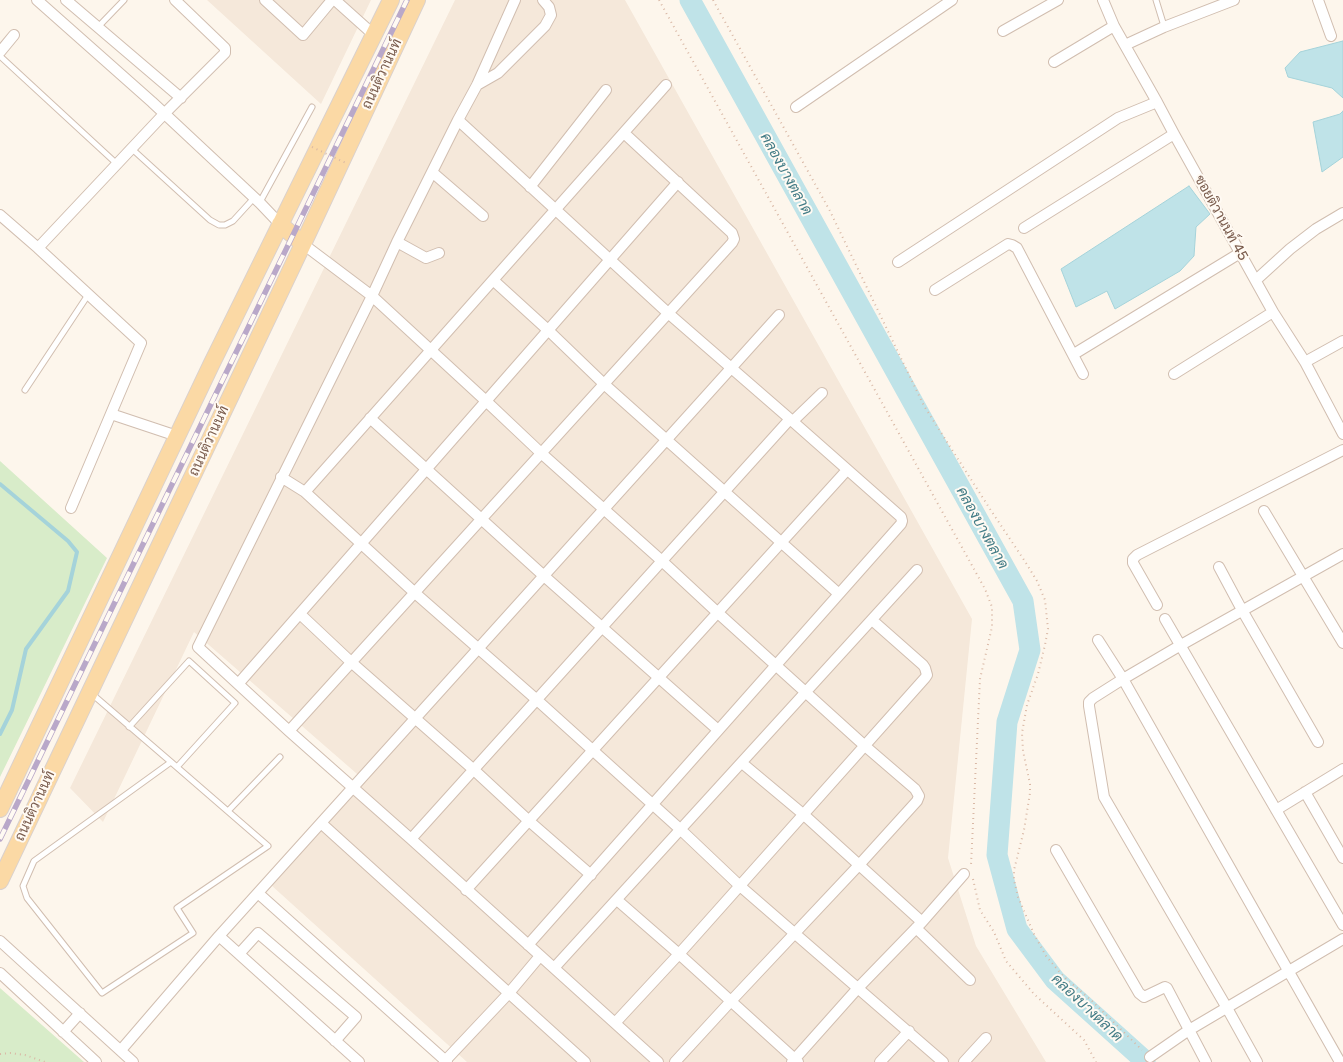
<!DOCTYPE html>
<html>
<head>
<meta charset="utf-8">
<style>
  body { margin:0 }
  canvas { display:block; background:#fdf6ec }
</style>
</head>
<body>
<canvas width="1343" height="1062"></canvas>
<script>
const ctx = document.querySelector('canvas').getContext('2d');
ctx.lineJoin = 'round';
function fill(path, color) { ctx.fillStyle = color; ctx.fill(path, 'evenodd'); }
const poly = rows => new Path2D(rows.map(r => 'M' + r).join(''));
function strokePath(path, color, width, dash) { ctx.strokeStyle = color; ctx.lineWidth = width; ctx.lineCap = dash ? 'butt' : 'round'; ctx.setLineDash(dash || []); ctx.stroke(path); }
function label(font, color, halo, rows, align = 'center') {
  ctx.font = font + ' Rubik,Sarabun,sans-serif'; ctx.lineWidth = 4; ctx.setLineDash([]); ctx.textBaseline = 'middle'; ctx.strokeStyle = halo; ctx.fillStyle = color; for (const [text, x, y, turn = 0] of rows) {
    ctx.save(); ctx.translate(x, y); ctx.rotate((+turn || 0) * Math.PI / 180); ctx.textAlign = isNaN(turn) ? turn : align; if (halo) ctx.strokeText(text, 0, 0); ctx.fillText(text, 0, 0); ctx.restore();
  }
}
fill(poly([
  [207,0,371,0,321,104],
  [455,0,625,0,972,619,948,858,976,946,1046,1062,467,1062,271,885,364,780,194,632,103,822,70,788]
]), '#f5e8da');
fill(poly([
  [0,461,107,558,0,777],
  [0,988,84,1062,0,1062]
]), '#d8ecc9');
const water = poly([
  [1343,41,1343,98,1332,88,1288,77,1285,68,1300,52,1343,41],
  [1343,111,1343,157,1322,172,1313,122,1340,114,1343,111],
  [1189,186,1210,214,1196,227,1194,256,1180,271,1115,309,1107,291,1076,307,1061,269,1189,186]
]);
fill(water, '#bfe3e8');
strokePath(water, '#a5d3da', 1);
strokePath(poly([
  [0,484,68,541,77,552,68,591,26,649,12,710,0,734]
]), '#a5d3da', 4);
strokePath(poly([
  [690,0,1023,601,1030,650,1007,722,997,855,1017,929,1055,980,1144,1060,1145,1062]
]), '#bfe3e8', 21);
const service = poly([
  [1156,0,1164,26],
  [98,27,124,0],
  [0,56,117,164],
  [131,148,210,220,219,225,225,225,233,221,254,198],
  [260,202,312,107],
  [25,390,88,295],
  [92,694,171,762,268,846,177,908,193,933,102,993,27,898,23,886,34,861,171,762],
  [129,727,189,661,235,703,177,767],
  [228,811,280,757]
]);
const minor = poly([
  [37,0,152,102,260,203,280,224],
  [66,0,181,98],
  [265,0,303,35,332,0],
  [335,0,374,35],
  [515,0,477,85,458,120,397,242,372,296,198,647,289,731,411,839,658,1062],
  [1103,0,1114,26,1157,102,1174,134,1273,312,1305,362,1343,434],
  [1318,0,1331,36],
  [1003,31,1058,0],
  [1125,45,1164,27,1234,0],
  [0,52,14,35],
  [1054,62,1114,26],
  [477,85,498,73,545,26,551,15,549,7,543,0],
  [796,107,952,0],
  [458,120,668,313,790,419,901,517,902,521,901,524,528,945],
  [432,172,483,216],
  [530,187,606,90],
  [0,215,38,248,141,343,71,508],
  [1024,228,1174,134],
  [397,242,426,258,439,253],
  [303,244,372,296,486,401,541,453,662,561,718,613,865,746,915,789,919,796,917,801,859,865,731,1001,675,1062],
  [38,248,164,114,225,53,225,48,175,0],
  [898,262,1118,118,1157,102],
  [493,280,549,331,604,384,839,594],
  [1256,280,1290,249,1316,229,1343,213],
  [935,290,1008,244,1012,245,1017,248,1083,374],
  [1074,354,1240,253],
  [1305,362,1343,341],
  [1174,374,1273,312],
  [111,414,177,436],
  [370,418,544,576,718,730],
  [793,421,822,393],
  [281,477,305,492,415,593,537,700,681,830,740,886,943,1062],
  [305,492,666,85],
  [1264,511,1343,643],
  [1219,567,1242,610,1318,742],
  [1157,605,1133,563,1133,559,1137,555,1343,450],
  [300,614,351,662,474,770,529,821,591,875],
  [1165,619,1343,925],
  [1098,640,1123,679,1340,1062],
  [239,683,678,182],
  [289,731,732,243,734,239,732,233,624,133],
  [742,763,803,814,922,922],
  [1305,792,1343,858],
  [1276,810,1343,769],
  [321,823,585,1062],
  [411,839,790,419],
  [1056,850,1139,993,1144,997,1165,987,1167,988,1206,1062],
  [466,890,847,470],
  [259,894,447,1062],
  [617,900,679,954,798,1062],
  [916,928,970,980],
  [219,936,359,1062],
  [0,941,133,1062],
  [239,954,258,933,356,1017,335,1041],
  [554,968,917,570],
  [0,973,96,1062],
  [615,1023,679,954,925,678,927,675,925,668,923,665,872,620],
  [63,1032,80,1013],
  [121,1050,219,936,779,315],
  [1150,1057,1189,1030,1343,939],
  [444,1062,509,993,540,956],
  [792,1062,858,988,922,922,964,874],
  [880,1062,909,1031],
  [964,1062,986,1038],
  [1257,1062,1227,1008,1104,797,1089,706,1089,702,1093,698,1123,679,1181,645,1343,554]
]);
const primary = poly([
  [280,224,303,244],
  [0,809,211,365,391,0],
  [0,881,303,244,417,0]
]);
strokePath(service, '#d1beb0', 7);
strokePath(minor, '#d1beb0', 12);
strokePath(primary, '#dad1cd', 18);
strokePath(poly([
  [659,0,985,589,992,607,992,627,980,679,971,865],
  [713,0,830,211,924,406,990,509,1026,563,1037,581,1045,600,1048,629,1045,645,1038,674,1027,705,1022,733,1023,751,1030,784,1030,793,1024,830,1014,870,1014,880,1018,897,1034,934,1046,956,1063,976,1092,1001,1142,1050],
  [973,879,980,910,994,932,1006,961,1034,994,1084,1040,1096,1062],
  [0,1054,10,1053,25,1055,45,1062]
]), '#d9b8a5', 2, [1, 4]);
strokePath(service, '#fff', 5);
strokePath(minor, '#fff', 10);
strokePath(primary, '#fbd9a5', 16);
const rail = poly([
  [0,839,407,0]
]);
strokePath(rail, '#b9a8c9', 5.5);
strokePath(rail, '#fffaf3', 4, [11]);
strokePath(poly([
  [312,147,348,164]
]), '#d9b8a5', 2, [1, 4]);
label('14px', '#7a5c4d', '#fffaf3', [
  ["ถนนติวานนท์",382,74,-65],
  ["ซอยติวานนท์ 45",1221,218,61],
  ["ถนนติวานนท์",209,441,-65],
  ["ถนนติวานนท์",35,806,-65]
]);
label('italic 15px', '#437c86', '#fffaf3', [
  ["คลองบางตลาด",786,174,61],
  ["คลองบางตลาด",982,528,61],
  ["คลองบางตลาด",1087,1008,43]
]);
</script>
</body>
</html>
